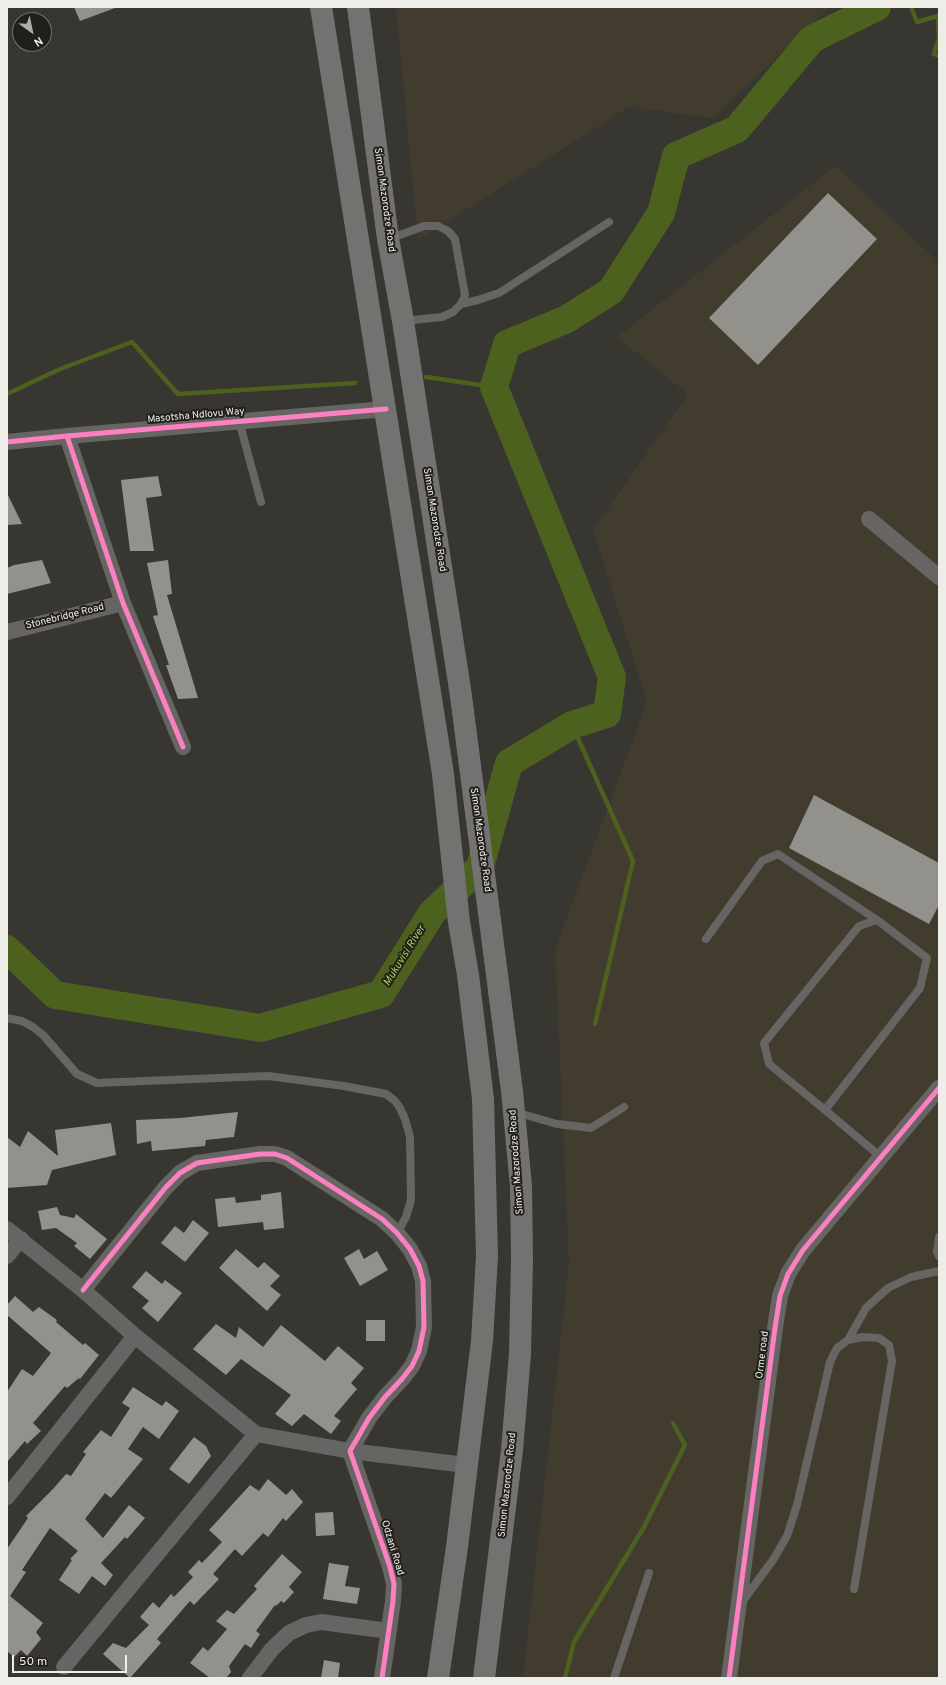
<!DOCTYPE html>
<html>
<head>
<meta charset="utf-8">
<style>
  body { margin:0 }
  #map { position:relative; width:946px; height:1685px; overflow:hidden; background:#383631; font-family:Overpass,sans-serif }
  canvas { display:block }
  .frame { position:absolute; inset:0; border:8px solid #efede7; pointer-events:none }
  .north { position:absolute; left:12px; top:12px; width:40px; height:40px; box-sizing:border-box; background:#211f1b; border:1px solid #73716d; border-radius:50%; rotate:147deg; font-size:11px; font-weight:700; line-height:16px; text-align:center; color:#efede7 }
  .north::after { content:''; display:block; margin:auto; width:14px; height:18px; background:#afada7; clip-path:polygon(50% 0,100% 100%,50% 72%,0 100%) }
  .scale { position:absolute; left:12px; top:1655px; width:115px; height:18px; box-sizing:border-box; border:2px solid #efede7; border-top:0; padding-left:5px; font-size:12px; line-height:14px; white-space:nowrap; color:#efede7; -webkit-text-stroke:3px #211f1b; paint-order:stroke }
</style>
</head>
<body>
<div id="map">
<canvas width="946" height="1685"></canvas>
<div class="frame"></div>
<div class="north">N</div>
<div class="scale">50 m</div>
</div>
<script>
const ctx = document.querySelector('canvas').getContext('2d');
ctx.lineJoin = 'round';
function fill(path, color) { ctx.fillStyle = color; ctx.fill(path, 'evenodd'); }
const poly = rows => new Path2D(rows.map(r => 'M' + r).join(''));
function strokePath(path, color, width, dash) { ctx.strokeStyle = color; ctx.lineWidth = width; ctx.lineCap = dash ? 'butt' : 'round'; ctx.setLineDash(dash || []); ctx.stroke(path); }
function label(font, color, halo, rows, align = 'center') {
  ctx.font = font + ' Overpass,sans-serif'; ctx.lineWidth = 4; ctx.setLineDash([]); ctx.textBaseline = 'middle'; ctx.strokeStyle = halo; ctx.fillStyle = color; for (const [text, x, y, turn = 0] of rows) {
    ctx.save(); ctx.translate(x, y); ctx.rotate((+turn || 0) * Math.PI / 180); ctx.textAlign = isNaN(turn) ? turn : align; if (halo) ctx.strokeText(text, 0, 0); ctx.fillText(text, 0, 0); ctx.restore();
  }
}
fill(poly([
  [396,7,830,7,713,118,629,107,418,240],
  [835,166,939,262,939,1678,523,1678,569,1263,555,950,647,702,593,530,688,394,617,337]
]), '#423c2e');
strokePath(poly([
  [911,7,917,22,938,16,939,36],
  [939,38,934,54,939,56],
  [426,377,494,387],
  [7,394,60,369,132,342,178,394,355,383],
  [572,725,633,861,595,1024],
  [565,1678,574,1642,644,1527,685,1445,673,1423]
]), '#4d611f', 4.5);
strokePath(poly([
  [7,949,55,995,260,1028,381,994,432,913,480,867,509,763,572,725,607,714,612,677,494,387,507,344,567,319,611,291,661,213,676,156,737,129,812,39,877,7]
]), '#4d611f', 28);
fill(poly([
  [74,7,114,7,115,8,80,21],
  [828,193,877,239,758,365,709,318],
  [158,476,162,496,146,498,154,551,130,551,121,480],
  [7,493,22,524,7,525],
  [42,560,51,583,7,594,7,568,14,565],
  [168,560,172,594,167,595,198,698,178,699,166,665,169,665,153,616,158,615,147,563],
  [814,795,939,863,939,905,929,924,789,848],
  [238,1112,234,1137,206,1140,205,1146,152,1151,151,1141,137,1144,136,1120,180,1118],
  [111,1123,116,1155,52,1170,47,1185,7,1188,7,1137,20,1147,28,1131,58,1156,55,1130],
  [281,1192,284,1228,264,1230,263,1222,218,1227,215,1199,235,1197,236,1203,261,1200,261,1195],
  [57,1207,60,1215,74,1218,76,1214,107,1239,90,1259,74,1246,77,1243,56,1228,42,1230,38,1211],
  [193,1220,209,1233,185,1262,161,1243,175,1226,184,1233],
  [236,1249,258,1268,264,1262,280,1276,270,1286,281,1295,267,1311,219,1268],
  [359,1249,364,1259,377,1251,388,1270,360,1286,344,1258],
  [146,1271,162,1284,165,1280,182,1293,158,1322,142,1308,149,1301,132,1287],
  [15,1296,33,1312,39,1307,57,1320,56,1322,83,1345,85,1343,99,1355,80,1379,79,1378,67,1388,65,1386,33,1423,41,1431,27,1444,25,1441,7,1462,7,1392,22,1369,33,1376,51,1353,7,1315,7,1305],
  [366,1320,385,1320,385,1341,366,1341],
  [216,1324,236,1338,239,1327,263,1347,281,1325,325,1361,338,1346,364,1368,351,1383,357,1389,334,1416,341,1421,331,1434,304,1414,292,1426,275,1414,291,1395,241,1359,226,1375,193,1349],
  [133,1387,162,1406,166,1401,179,1411,159,1439,143,1427,128,1449,143,1459,111,1498,105,1493,85,1519,103,1538,129,1505,145,1518,127,1539,125,1537,101,1563,113,1575,105,1586,92,1576,79,1594,59,1580,72,1560,70,1559,78,1551,50,1528,22,1570,26,1572,10,1596,43,1623,36,1632,41,1639,27,1656,21,1650,14,1657,7,1651,7,1549,28,1518,26,1516,53,1489,66,1474,71,1476,86,1454,83,1452,101,1430,111,1437,130,1408,122,1403],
  [194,1437,206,1446,211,1456,189,1484,169,1469],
  [268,1479,286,1495,292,1489,303,1502,286,1521,283,1518,268,1537,263,1533,242,1556,235,1549,213,1574,219,1579,194,1605,190,1601,157,1639,161,1643,130,1678,103,1654,113,1643,126,1648,149,1625,140,1617,153,1602,159,1608,171,1594,174,1597,193,1577,188,1572,199,1560,202,1563,222,1542,209,1530,250,1485,259,1491],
  [333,1512,335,1535,316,1536,315,1513],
  [282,1554,302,1572,289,1587,294,1592,284,1603,281,1601,276,1606,275,1605,256,1631,260,1634,251,1648,245,1644,229,1666,231,1672,226,1678,210,1678,190,1663,203,1647,208,1651,227,1629,216,1621,227,1610,234,1614,257,1589,254,1586],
  [329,1563,349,1566,345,1586,360,1588,357,1604,323,1599],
  [324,1660,340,1663,338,1678,321,1678]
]), '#92918c');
strokePath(poly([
  [389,239,424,226,438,226,448,231,455,239,465,295,461,304,453,312,442,317,404,321],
  [461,304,478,300,499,293,609,222],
  [239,421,261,502],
  [706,939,762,861,778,854,877,920],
  [7,1018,22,1021,33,1027,43,1035,77,1074,97,1083,268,1076,344,1086,386,1094,395,1101,400,1108,405,1119,410,1137,411,1200,406,1217,397,1233],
  [825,1110,920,988,927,958,877,920,859,926,764,1043,769,1064,825,1110,881,1157],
  [515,1112,557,1124,591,1128,624,1107],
  [939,1237,937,1252,939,1256],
  [848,1340,866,1308,888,1288,911,1277,939,1271],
  [742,1602,773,1560,787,1536,797,1505,830,1362,837,1348,848,1340,863,1337,879,1338,889,1345,892,1361,854,1589],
  [614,1678,649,1573]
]), '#676563', 8);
strokePath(poly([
  [67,436,123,603,183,747],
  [7,442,67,436,386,409],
  [869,519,939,577],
  [7,632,123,603],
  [7,1229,83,1290,135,1336,256,1434,350,1451,466,1465],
  [7,1256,21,1239],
  [83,1290,166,1187,180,1173,197,1163,260,1154,275,1154,287,1158,382,1219,397,1233,410,1249,419,1266,423,1281,424,1327,419,1351,412,1366,402,1379,385,1397,369,1418,350,1451,390,1567,394,1584,393,1601,382,1678],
  [7,1497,135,1336],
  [64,1667,256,1434],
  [250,1678,272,1649,289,1633,306,1625,321,1622,389,1631],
  [729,1678,775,1328,780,1296,788,1274,803,1250,939,1088]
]), '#676563', 16);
strokePath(poly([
  [321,7,443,774,459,922,468,975,483,1099,487,1256,482,1341,457,1547,438,1678],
  [358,7,388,239,403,321,461,696,512,1091,521,1186,522,1259,520,1354,512,1450,484,1678]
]), '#747271', 22);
strokePath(poly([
  [67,436,123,603,183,747],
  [7,442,67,436,386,409],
  [83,1290,166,1187,180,1173,197,1163,260,1154,275,1154,287,1158,382,1219,397,1233,410,1249,419,1266,423,1281,424,1327,419,1351,412,1366,402,1379,385,1397,369,1418,350,1451,390,1567,394,1584,393,1601,382,1678],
  [729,1678,775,1328,780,1296,788,1274,803,1250,939,1088]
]), '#ff80c0', 5);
label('10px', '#efede7', '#211f1b', [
  ["Simon Mazorodze Road",384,200,82],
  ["Masotsha Ndlovu Way",196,416,-5],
  ["Simon Mazorodze Road",434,520,81],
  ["Stonebridge Road",65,617,-14],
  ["Simon Mazorodze Road",480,840,82],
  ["Simon Mazorodze Road",517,1162,-94],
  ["Orme road",763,1355,-83],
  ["Simon Mazorodze Road",508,1485,-84],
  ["Odzani Road",392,1548,73]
]);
label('italic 11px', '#a9cf55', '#211f1b', [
  ["Mukuvisi River",405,956,-58]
]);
</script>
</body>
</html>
